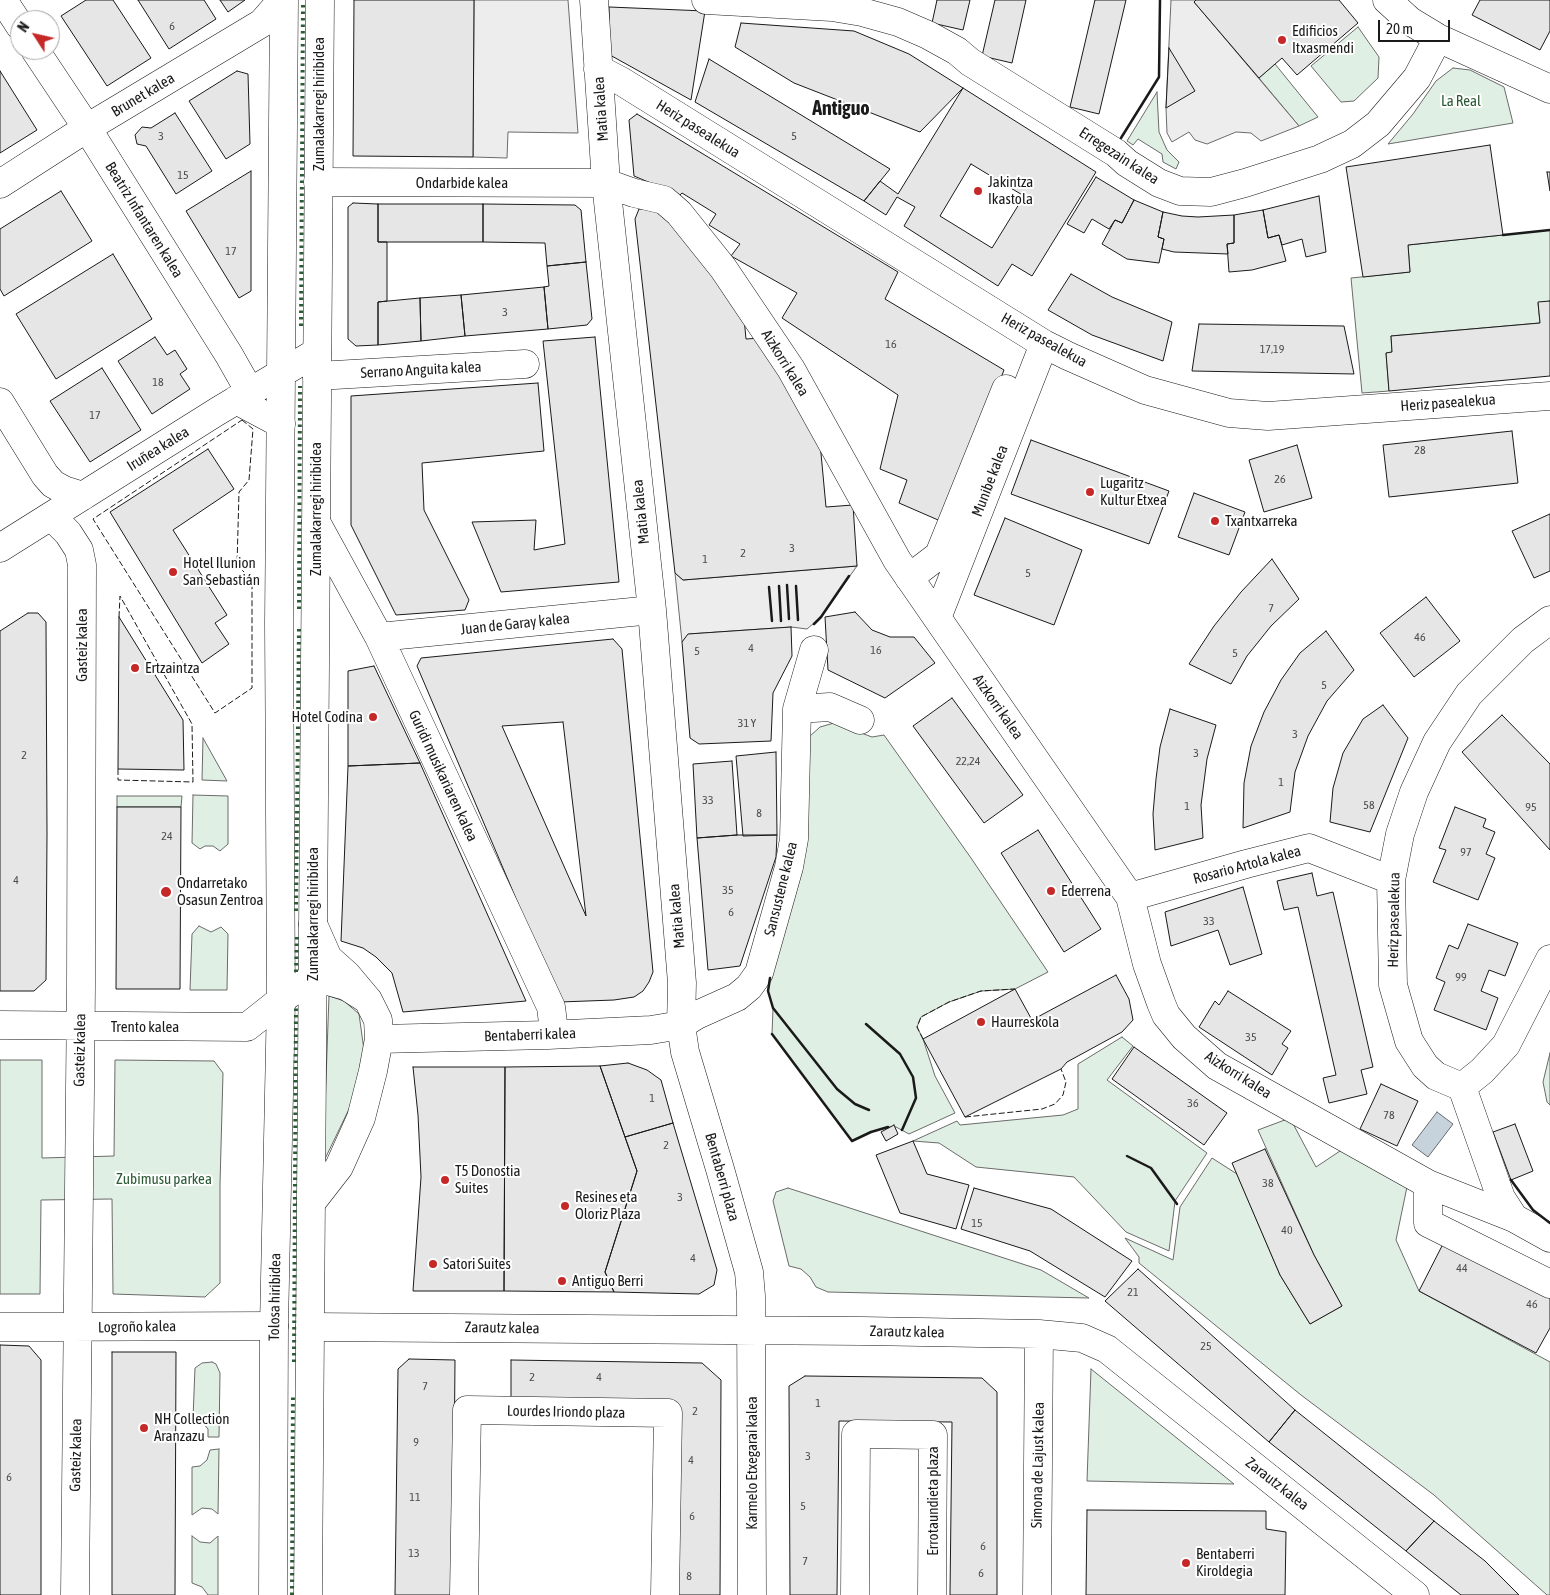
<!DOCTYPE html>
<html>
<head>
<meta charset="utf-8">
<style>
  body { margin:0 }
  #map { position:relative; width:1550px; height:1595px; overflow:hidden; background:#fff; font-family:"Asap Condensed",sans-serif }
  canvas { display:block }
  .north { position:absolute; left:10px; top:10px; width:50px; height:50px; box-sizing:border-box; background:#fff; border:1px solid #a3a3a3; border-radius:50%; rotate:305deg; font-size:14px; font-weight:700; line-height:20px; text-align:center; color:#1a1a1a }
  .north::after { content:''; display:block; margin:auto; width:18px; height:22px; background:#c62828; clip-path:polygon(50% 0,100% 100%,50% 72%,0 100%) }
  .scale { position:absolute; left:1378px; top:20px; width:72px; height:22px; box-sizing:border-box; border:2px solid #1a1a1a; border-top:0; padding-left:6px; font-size:15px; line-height:18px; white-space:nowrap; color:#1a1a1a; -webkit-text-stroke:4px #fff; paint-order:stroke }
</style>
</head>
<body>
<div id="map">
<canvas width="1550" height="1595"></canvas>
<div class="north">N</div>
<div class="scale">20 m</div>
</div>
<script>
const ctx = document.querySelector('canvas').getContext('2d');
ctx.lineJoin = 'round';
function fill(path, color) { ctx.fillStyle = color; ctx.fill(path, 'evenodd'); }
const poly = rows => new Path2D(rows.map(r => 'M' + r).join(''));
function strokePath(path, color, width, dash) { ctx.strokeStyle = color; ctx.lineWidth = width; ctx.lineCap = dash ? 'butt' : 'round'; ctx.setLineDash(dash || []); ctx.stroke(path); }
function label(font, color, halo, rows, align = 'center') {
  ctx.font = font + ' "Asap Condensed",sans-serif'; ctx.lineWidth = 4; ctx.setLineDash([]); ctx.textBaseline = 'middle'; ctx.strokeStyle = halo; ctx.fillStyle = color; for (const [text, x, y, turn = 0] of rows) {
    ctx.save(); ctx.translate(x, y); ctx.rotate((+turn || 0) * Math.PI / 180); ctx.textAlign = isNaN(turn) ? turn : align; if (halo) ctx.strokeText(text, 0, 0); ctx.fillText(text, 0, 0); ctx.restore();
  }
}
const green = poly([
  [1358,27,1379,57,1378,78,1354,101,1341,102,1311,66,1358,27],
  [1275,64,1318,117,1299,126,1259,78,1275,64],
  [1453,68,1470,70,1504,87,1513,123,1388,144,1413,114,1436,81,1453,68],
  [1157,92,1159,132,1167,150,1179,162,1176,169,1163,162,1162,154,1138,139,1133,145,1127,141,1157,92],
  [1550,230,1550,301,1538,303,1540,323,1391,336,1392,352,1386,353,1389,391,1362,393,1351,278,1410,272,1408,245,1550,230],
  [834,723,872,737,884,735,971,858,1048,972,1015,989,981,991,949,1002,921,1017,917,1027,923,1039,935,1076,955,1113,909,1134,896,1127,888,1127,871,1132,852,1141,772,1034,773,1008,768,991,809,737,820,727,834,723],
  [203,738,227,781,202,780,203,738],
  [193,795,228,796,228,844,220,851,213,846,205,846,200,849,192,843,193,795],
  [117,796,182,796,181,807,117,807,117,796],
  [199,926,211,932,221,927,228,934,227,990,190,990,192,934,199,926],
  [329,996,344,1001,359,1014,364,1050,351,1105,323,1163,329,996],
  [1122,1037,1133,1046,1107,1080,1207,1153,1175,1201,1169,1251,1126,1232,1074,1177,976,1167,939,1143,913,1141,957,1121,960,1125,1063,1115,1078,1109,1078,1064,1122,1037],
  [1550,1053,1550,1105,1547,1102,1543,1082,1550,1053],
  [0,1060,42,1060,42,1158,114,1156,115,1060,214,1061,223,1073,220,1184,220,1283,205,1297,113,1294,112,1199,41,1200,40,1294,0,1294,0,1060],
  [1290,1118,1316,1167,1346,1147,1408,1182,1396,1240,1419,1291,1550,1362,1550,1595,1547,1595,1434,1495,1301,1395,1139,1263,1139,1257,1125,1238,1173,1260,1180,1207,1212,1158,1237,1174,1280,1275,1310,1324,1342,1306,1314,1255,1258,1130,1290,1118],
  [788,1188,1041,1270,1089,1298,828,1292,816,1287,810,1277,801,1269,789,1266,773,1201,776,1192,788,1188],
  [212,1362,216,1364,220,1373,219,1437,208,1437,208,1429,202,1422,193,1418,195,1368,202,1363,212,1362],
  [1091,1369,1234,1484,1087,1481,1091,1369],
  [219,1449,218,1514,212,1509,202,1508,192,1515,192,1467,200,1466,207,1460,210,1450,219,1449],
  [192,1536,200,1542,210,1543,218,1536,218,1595,208,1595,202,1587,192,1583,192,1536]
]);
fill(green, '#e0efe3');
strokePath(green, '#6a6a6a', 1);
const parking = poly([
  [474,0,568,0,578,133,508,132,507,158,473,157,474,0],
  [1171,0,1196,0,1194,2,1299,126,1261,141,1251,133,1236,132,1207,144,1195,140,1189,132,1172,142,1167,133,1166,108,1171,0],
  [857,566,821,617,807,629,791,627,689,634,682,642,675,573,683,580,857,566]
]);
fill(parking, '#ededed');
strokePath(parking, '#6a6a6a', 1);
const water = poly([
  [1437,1112,1453,1124,1428,1157,1412,1145,1437,1112]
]);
fill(water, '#c6d2dc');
strokePath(water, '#6a6a6a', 1);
const building = poly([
  [86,0,113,0,151,58,107,86,61,16,86,0],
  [138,0,204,0,216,19,169,49,138,0],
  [220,0,245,0,228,12,220,0],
  [354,0,474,0,473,157,353,156,354,0],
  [937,0,970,0,963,30,932,23,937,0],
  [995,0,1026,0,1012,63,982,56,995,0],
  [1095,0,1126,0,1099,114,1070,107,1095,0],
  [1196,0,1339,0,1358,23,1297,75,1282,58,1259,78,1194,2,1196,0],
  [1480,0,1550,0,1550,31,1540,50,1472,15,1480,0],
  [609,7,705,11,691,100,610,55,609,7],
  [741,23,854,31,909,54,963,88,920,132,794,83,735,47,741,23],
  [1169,48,1195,91,1166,108,1169,48],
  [709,59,890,169,864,201,695,102,709,59],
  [0,71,37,130,0,153,0,71],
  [237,71,248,74,250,144,226,159,189,101,237,71],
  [963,88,1096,172,1032,276,1012,264,998,286,904,226,915,207,897,197,886,215,864,201,880,181,898,194,963,88],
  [971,164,1024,196,992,248,940,216,971,164],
  [175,113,212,171,176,194,146,146,137,144,135,135,142,127,151,128,175,113],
  [637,114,898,272,885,299,1004,370,945,523,899,503,907,480,880,469,898,395,782,318,797,293,731,256,740,244,709,225,716,214,682,193,675,200,653,184,634,176,629,120,637,114],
  [1490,145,1503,235,1408,245,1410,272,1363,277,1346,167,1490,145],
  [251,171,251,291,239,298,186,211,251,171],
  [1547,172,1550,172,1550,191,1547,172],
  [1096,177,1134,200,1122,223,1115,220,1109,229,1092,219,1084,233,1067,224,1096,177],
  [61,191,92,241,4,296,0,289,0,229,61,191],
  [1319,196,1326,252,1306,257,1302,239,1282,245,1279,235,1268,238,1263,210,1319,196],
  [1134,200,1163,212,1158,237,1164,239,1159,263,1127,259,1102,244,1115,220,1122,223,1134,200],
  [353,203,378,204,378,242,387,242,387,301,378,302,378,345,356,346,348,339,348,207,353,203],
  [378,204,483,204,483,242,378,242,378,204],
  [483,204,575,205,581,210,586,262,547,266,545,243,483,242,483,204],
  [639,209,656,209,672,220,744,318,746,339,761,338,819,432,826,507,853,505,857,566,683,580,675,573,635,219,639,209],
  [1263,210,1268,238,1279,235,1286,261,1252,270,1229,272,1227,244,1234,243,1234,215,1263,210],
  [1163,212,1182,216,1198,217,1234,215,1234,243,1227,244,1228,254,1174,252,1162,249,1164,239,1158,237,1163,212],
  [113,254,152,319,56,379,16,314,113,254],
  [586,262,592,319,587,325,548,329,544,287,549,286,547,266,586,262],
  [1071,274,1112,297,1172,322,1163,361,1092,335,1048,310,1071,274],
  [544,287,548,329,465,336,461,295,544,287],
  [461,295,465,336,421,341,420,298,461,295],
  [420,298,421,341,378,345,378,302,420,298],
  [1550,301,1550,376,1389,391,1386,353,1392,352,1391,336,1540,323,1538,302,1550,301],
  [1199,324,1344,326,1354,374,1192,371,1199,324],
  [155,337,167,355,175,350,187,369,180,374,190,389,152,414,118,361,155,337],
  [595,337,619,582,501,592,472,522,536,520,534,550,565,544,543,341,595,337],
  [102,368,141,430,90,462,50,401,102,368],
  [538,383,544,451,422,463,424,510,469,600,465,610,396,615,351,525,351,396,538,383],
  [1512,431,1518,483,1389,497,1383,445,1512,431],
  [1031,440,1169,491,1149,544,1011,494,1031,440],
  [1297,445,1312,498,1264,512,1249,460,1297,445],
  [208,449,234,489,173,530,227,615,215,623,229,644,202,663,110,512,208,449],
  [1194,493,1245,512,1229,555,1178,537,1194,493],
  [1550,514,1550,571,1534,578,1512,531,1550,514],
  [1005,518,1082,550,1054,625,974,595,1005,518],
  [1272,559,1299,599,1271,626,1247,656,1231,684,1189,664,1214,626,1241,592,1272,559],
  [1426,597,1460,641,1414,677,1380,633,1426,597],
  [855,612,872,630,890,637,914,637,935,663,885,698,828,670,825,617,855,612],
  [28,613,38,613,46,622,47,834,46,980,34,991,0,991,0,631,28,613],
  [119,617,183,720,184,770,118,769,119,617],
  [791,627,792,656,773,693,771,741,699,744,690,738,682,642,688,634,791,627],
  [1326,631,1354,670,1327,701,1308,736,1295,772,1290,812,1243,828,1244,783,1251,746,1264,712,1281,680,1300,653,1326,631],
  [613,639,622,649,653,972,649,982,643,991,634,997,614,1000,560,1002,417,666,421,658,613,639],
  [563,722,586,916,502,726,563,722],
  [374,666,420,763,348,766,348,671,374,666],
  [952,698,1023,795,984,823,913,726,952,698],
  [1383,705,1408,738,1370,832,1330,822,1333,788,1343,753,1363,719,1383,705],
  [1170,709,1216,725,1207,759,1201,805,1203,838,1155,850,1153,814,1156,779,1160,747,1170,709],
  [1502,715,1550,764,1550,850,1462,752,1502,715],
  [776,752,777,835,743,836,736,756,776,752],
  [732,761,737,835,697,838,693,764,732,761],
  [420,763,526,1001,403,1012,392,973,376,957,363,948,341,941,348,766,420,763],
  [117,807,181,807,180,989,116,989,117,807],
  [1455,807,1486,819,1483,827,1495,832,1486,854,1495,858,1478,900,1433,882,1446,850,1439,848,1455,807],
  [1038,830,1101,929,1064,952,1001,853,1038,830],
  [737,835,777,835,776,857,740,966,708,970,697,838,737,835],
  [1312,873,1317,896,1333,892,1373,1067,1361,1070,1367,1094,1329,1103,1323,1078,1336,1075,1298,907,1284,910,1277,881,1312,873],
  [1243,887,1262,954,1230,965,1218,930,1171,946,1165,912,1243,887],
  [1468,924,1518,943,1505,976,1489,970,1481,991,1498,998,1486,1030,1434,1010,1445,982,1436,978,1449,945,1458,949,1468,924],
  [1116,975,1129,999,1133,1020,1122,1032,1067,1062,1061,1069,965,1117,923,1039,1015,989,1032,1020,1116,975],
  [1228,991,1291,1031,1282,1044,1288,1048,1272,1075,1199,1027,1215,1001,1219,1005,1228,991],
  [1134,1047,1227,1113,1204,1145,1112,1079,1134,1047],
  [628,1063,647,1070,661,1080,673,1123,625,1137,600,1066,628,1063],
  [600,1066,637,1171,605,1272,614,1292,504,1291,505,1067,600,1066],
  [413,1067,505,1067,504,1291,413,1291,421,1177,418,1115,413,1067],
  [1381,1084,1418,1101,1397,1146,1360,1129,1381,1084],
  [673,1123,717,1270,714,1285,699,1294,614,1292,605,1272,637,1171,625,1137,673,1123],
  [1515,1124,1533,1171,1511,1180,1493,1132,1515,1124],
  [894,1125,898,1134,886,1141,881,1132,894,1125],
  [913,1141,927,1174,969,1185,956,1229,900,1213,876,1155,913,1141],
  [1265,1149,1314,1255,1342,1306,1310,1324,1280,1275,1232,1163,1265,1149],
  [974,1188,1051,1209,1132,1261,1105,1297,1030,1251,961,1229,974,1188],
  [1444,1242,1550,1297,1550,1328,1536,1353,1419,1291,1444,1242],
  [1138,1269,1295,1410,1269,1442,1105,1301,1138,1269],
  [0,1345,29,1346,41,1360,41,1595,0,1595,0,1345],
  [112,1352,176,1352,175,1595,112,1595,112,1352],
  [409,1359,455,1360,453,1595,395,1595,398,1369,409,1359],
  [511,1360,702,1363,721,1380,720,1595,673,1595,675,1403,511,1402,511,1360],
  [805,1376,982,1378,997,1392,997,1595,950,1595,952,1422,839,1421,837,1595,790,1595,789,1386,805,1376],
  [1295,1410,1434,1521,1406,1551,1269,1442,1295,1410],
  [1087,1510,1266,1511,1266,1529,1286,1532,1285,1595,1086,1595,1087,1510],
  [1434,1521,1485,1561,1519,1595,1461,1595,1406,1551,1434,1521]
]);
fill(building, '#e6e6e6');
strokePath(building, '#1a1a1a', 1);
const minor = poly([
  [3,0,20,26],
  [594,0,606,183,652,610,682,983,681,1025,685,1052,720,1169,749,1272,751,1296,752,1595],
  [706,0,832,7,862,12,898,22,928,35,957,51,970,62,1116,153,1127,163,1159,183,1180,191,1211,192,1245,183,1320,159,1352,144,1378,124,1417,78,1438,38],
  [1387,0,1410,21,1438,38,1550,89],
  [35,50,87,128,229,355,250,392],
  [598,69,621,81,1044,344,1068,356,1145,390,1229,413,1268,416,1550,396],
  [318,182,606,183,634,193,664,200,679,213,723,268,791,369,897,560,1130,897,1147,964,1161,1003,1166,1015,1184,1037,1217,1066,1428,1184,1514,1218,1550,1238],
  [0,184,87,128,262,23,282,0],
  [317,376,525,364],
  [236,400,281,424],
  [0,402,45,475,53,484,64,490,83,496],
  [51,516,68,533,79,550,82,565,81,987,75,1595],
  [316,522,379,637,551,1007,553,1023,548,1035],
  [0,548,218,411,317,352],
  [909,578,939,555,1006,389],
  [937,618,1044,344],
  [379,637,652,610],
  [797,709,830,707,860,720],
  [1130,897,1246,864,1309,848,1391,880],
  [0,1025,247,1027,281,1000,313,977,346,986,368,1000],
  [379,1039,548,1035,651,1030,681,1025,697,1015,737,997,749,987,759,973,789,867,794,839,797,709,814,650],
  [1462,1087,1436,1076,1425,1066,1409,1041,1393,985,1391,880,1400,834,1414,792,1437,742,1469,694,1523,640,1550,620],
  [1462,1087,1482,1071,1506,1045,1550,959],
  [1462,1087,1501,1198,1514,1218],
  [1428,1184,1428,1223,1550,1284],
  [311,1203,339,1167,361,1118,373,1071,379,1039,378,1020,368,1000,347,975,328,958,313,924],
  [0,1327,274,1326],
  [310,1327,862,1331,1039,1334,1082,1338,1107,1349,1415,1595],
  [464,1595,467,1410,668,1413,665,1595],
  [855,1595,856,1434,933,1435,932,1595],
  [1037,1595,1039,1334]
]);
const major = poly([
  [273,1595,274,1326,281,1000,279,622,284,0],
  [308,1595,320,0]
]);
strokePath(minor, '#1a1a1a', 29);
strokePath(major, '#1a1a1a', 29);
strokePath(minor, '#fff', 28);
strokePath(major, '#fff', 28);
strokePath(poly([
  [301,326,303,5],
  [299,609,300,386],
  [296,911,299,629],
  [296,972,297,933],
  [294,1362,296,1005],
  [292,1595,293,1394]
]), '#2b5a34', 4, [2.5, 4]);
strokePath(poly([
  [242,420,253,429,249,480,239,492,237,565,252,580,252,688,215,713,93,519,242,420],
  [118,769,118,780,193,782,192,724,120,596,119,617],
  [923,1039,917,1027,921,1017,949,1002,981,991,1015,989],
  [965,1117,1042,1109,1055,1104,1063,1095,1066,1082,1061,1069]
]), '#1a1a1a', 1, [6, 2.5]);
strokePath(poly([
  [1121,138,1159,77,1160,0],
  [1503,235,1550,230],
  [787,585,789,619],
  [779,586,781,621],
  [796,586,798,620],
  [769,587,772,621],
  [814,624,821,617,849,576],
  [770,978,768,991,773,1008,837,1089,855,1104,869,1110],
  [866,1024,900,1054,913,1077,916,1098,902,1130],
  [772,1034,852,1141,871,1132,888,1127],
  [1127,1156,1151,1168,1177,1204],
  [1511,1180,1533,1210,1550,1223]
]), '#1a1a1a', 2.5);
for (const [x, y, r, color] of [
  [1282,40,5,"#c62828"],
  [978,191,5,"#c62828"],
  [1090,492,5,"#c62828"],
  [1215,521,5,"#c62828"],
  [173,572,5,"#c62828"],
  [135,668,5,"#c62828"],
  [373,717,5,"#c62828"],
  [1051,891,5,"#c62828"],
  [166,892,6,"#c62828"],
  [981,1022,5,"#c62828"],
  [445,1180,5,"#c62828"],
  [565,1206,5,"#c62828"],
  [433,1264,5,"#c62828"],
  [562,1281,5,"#c62828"],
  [144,1428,5,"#c62828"],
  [1186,1563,5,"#c62828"]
]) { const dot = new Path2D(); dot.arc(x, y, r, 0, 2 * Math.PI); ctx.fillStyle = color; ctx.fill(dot); strokePath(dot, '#fff', 2); }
label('12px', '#4d4d4d', null, [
  ["6",172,26],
  ["3",161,136],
  ["5",794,136],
  ["15",183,175],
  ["17",231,251],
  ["3",505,312],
  ["16",891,344],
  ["17,19",1272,349],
  ["18",158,382],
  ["17",95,415],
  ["28",1420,450],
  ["26",1280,479],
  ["3",792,548],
  ["2",743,553],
  ["1",705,559],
  ["5",1028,573],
  ["7",1271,608],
  ["46",1420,637],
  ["4",751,648],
  ["16",876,650],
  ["5",697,651],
  ["5",1235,653],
  ["5",1324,685],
  ["31 Y",747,723],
  ["3",1295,734],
  ["3",1196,753],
  ["2",24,755],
  ["22,24",968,761],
  ["1",1281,782],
  ["33",708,800],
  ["58",1369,805],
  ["1",1187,806],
  ["95",1531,807],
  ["8",759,813],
  ["24",167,836],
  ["97",1466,852],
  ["4",16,880],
  ["35",728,890],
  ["6",731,912],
  ["33",1209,921],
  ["99",1461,977],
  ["35",1251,1037],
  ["1",652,1098],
  ["36",1193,1103],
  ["78",1389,1115],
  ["2",666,1145],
  ["38",1268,1183],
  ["3",680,1197],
  ["15",977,1223],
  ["40",1287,1230],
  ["4",693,1258],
  ["44",1462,1268],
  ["21",1133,1292],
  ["46",1532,1304],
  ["25",1206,1346],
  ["2",532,1377],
  ["4",599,1377],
  ["7",425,1386],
  ["1",818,1403],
  ["2",695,1411],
  ["9",416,1442],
  ["3",808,1456],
  ["4",691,1460],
  ["6",9,1477],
  ["11",415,1497],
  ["5",803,1506],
  ["6",692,1516],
  ["6",983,1546],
  ["13",414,1553],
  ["7",805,1561],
  ["6",981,1573],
  ["8",689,1576]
]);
label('15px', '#1a1a1a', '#fff', [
  ["Edificios",1292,31],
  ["Itxasmendi",1292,48],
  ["Jakintza",988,182],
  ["Ikastola",988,199],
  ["Lugaritz",1100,483],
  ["Kultur Etxea",1100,500],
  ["Txantxarreka",1225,521],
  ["Hotel Ilunion",183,563],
  ["San Sebastián",183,580],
  ["Ertzaintza",145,668],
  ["Hotel Codina",363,717,"right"],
  ["Ondarretako",177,883],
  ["Osasun Zentroa",177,900],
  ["Ederrena",1061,891],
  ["Haurreskola",991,1022],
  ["T5 Donostia",455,1171],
  ["Suites",455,1188],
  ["Resines eta",575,1197],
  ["Oloriz Plaza",575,1214],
  ["Satori Suites",443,1264],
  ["Antiguo Berri",572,1281],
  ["NH Collection",154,1419],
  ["Aranzazu",154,1436],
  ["Bentaberri",1196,1554],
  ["Kiroldegia",1196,1571]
], 'left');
label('15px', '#1a1a1a', '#fff', [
  ["Brunet kalea",143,95,-31],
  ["Zumalakarregi hiribidea",319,104,-90],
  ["Matia kalea",601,109,-94],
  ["Heriz pasealekua",698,129,32],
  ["Erregezain kalea",1119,156,33],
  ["Ondarbide kalea",462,183],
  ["Beatriz Infantaren kalea",144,220,58],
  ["Heriz pasealekua",1044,340,29],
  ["Aizkorri kalea",785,363,58],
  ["Serrano Anguita kalea",421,370,-3],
  ["Heriz pasealekua",1448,403,-4],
  ["Iruñea kalea",158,449,-32],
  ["Munibe kalea",990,481,-69],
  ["Zumalakarregi hiribidea",316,509,-90],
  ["Matia kalea",641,512,-96],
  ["Juan de Garay kalea",515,624,-6],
  ["Gasteiz kalea",82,645,-90],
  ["Aizkorri kalea",998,707,55],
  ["Guridi musikariaren kalea",443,776,65],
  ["Rosario Artola kalea",1247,865,-15],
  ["Sansustene kalea",781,889,-76],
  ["Zumalakarregi hiribidea",313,914,-90],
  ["Matia kalea",677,916,-95],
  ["Heriz pasealekua",1394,920,-89],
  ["Trento kalea",145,1027],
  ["Bentaberri kalea",530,1035,-2],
  ["Gasteiz kalea",80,1050,-89],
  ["Aizkorri kalea",1238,1075,32],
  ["Bentaberri plaza",722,1177,74],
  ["Tolosa hiribidea",275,1297,-89],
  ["Logroño kalea",137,1327,-1],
  ["Zarautz kalea",502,1328,1],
  ["Zarautz kalea",907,1332,1],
  ["Lourdes Iriondo plaza",566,1412,1],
  ["Gasteiz kalea",76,1455,-89],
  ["Karmelo Etxegarai kalea",752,1463,-90],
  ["Simona de Lajust kalea",1038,1465,-89],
  ["Zarautz kalea",1277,1484,38],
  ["Errotaundieta plaza",933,1501,-90]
]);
label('15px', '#2b5a34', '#fff', [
  ["La Real",1461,101],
  ["Zubimusu parkea",164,1179]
]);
label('bold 20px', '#1a1a1a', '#fff', [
  ["Antiguo",841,109]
]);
</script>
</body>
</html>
